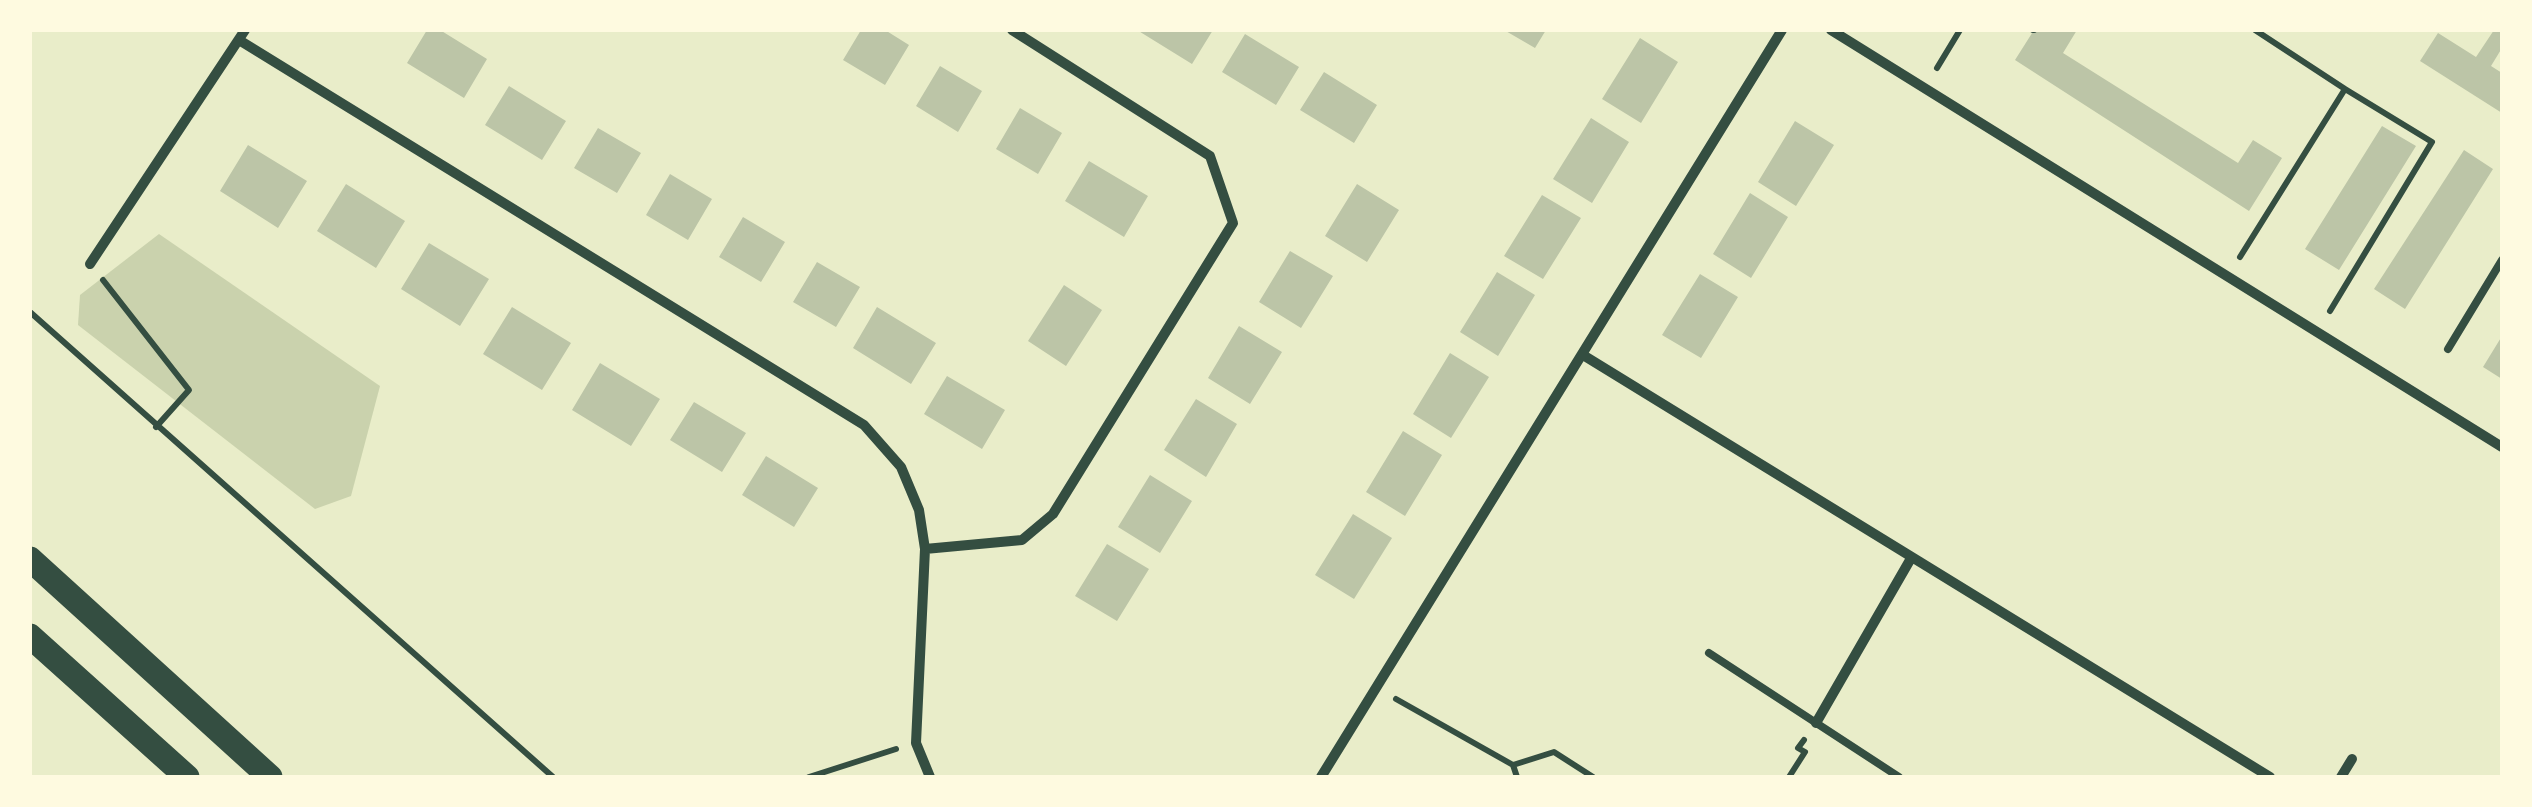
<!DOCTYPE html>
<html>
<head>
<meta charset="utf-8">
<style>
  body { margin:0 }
  #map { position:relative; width:2532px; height:807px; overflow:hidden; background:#e9edc9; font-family:Overpass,sans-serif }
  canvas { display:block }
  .frame { position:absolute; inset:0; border:32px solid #fefae0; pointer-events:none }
</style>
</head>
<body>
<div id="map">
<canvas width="2532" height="807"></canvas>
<div class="frame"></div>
</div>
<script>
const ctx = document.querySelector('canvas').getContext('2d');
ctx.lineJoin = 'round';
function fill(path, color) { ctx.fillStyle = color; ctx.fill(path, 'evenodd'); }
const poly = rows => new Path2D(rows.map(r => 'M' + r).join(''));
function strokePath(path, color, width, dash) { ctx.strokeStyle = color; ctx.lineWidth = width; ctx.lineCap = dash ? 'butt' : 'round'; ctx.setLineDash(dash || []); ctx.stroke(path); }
fill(poly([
  [159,234,380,386,351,496,315,509,78,325,80,295]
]), '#cad2ad');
fill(poly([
  [427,30,440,30,487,59,464,98,407,63],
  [861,30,885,30,909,45,885,85,843,60],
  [1137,30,1213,30,1192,64],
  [1504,30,1546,30,1535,48],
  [2034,30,2077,30,2063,53,2238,163,2253,140,2282,158,2249,211,2015,60],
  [2494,30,2502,32,2502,48,2491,66,2502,73,2502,113,2420,61,2438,33,2476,57],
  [1245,34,1299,67,1276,105,1222,72],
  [1640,38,1678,62,1641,123,1602,99],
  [940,66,982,91,958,132,916,106],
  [1324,72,1377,105,1354,143,1300,110],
  [509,86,566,121,542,160,485,125],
  [1020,108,1062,133,1038,174,996,149],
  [1591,118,1629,142,1592,203,1553,179],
  [1795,121,1834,145,1796,206,1758,182],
  [2382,126,2416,146,2339,270,2305,249],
  [598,128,641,153,617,193,574,168],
  [248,145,307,181,278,228,220,191],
  [2464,150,2493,169,2405,309,2374,289],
  [1089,161,1148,196,1124,237,1065,201],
  [670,174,712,199,688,240,646,215],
  [346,184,405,221,376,268,317,231],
  [1357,184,1399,210,1367,262,1325,236],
  [1750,193,1788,217,1751,278,1713,254],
  [1542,195,1581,218,1543,279,1504,256],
  [743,217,785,242,761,282,719,257],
  [429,243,489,279,460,326,401,289],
  [1290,251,1333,276,1301,328,1259,302],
  [817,262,860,287,836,327,793,302],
  [1497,272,1535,295,1498,356,1460,332],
  [1700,274,1738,297,1701,358,1662,335],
  [1064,285,1102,310,1066,366,1028,341],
  [512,307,571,343,542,390,483,354],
  [877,307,936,343,911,384,853,348],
  [1239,326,1282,352,1250,404,1208,378],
  [2502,336,2502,379,2483,367],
  [1450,353,1489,377,1451,438,1413,414],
  [600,363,660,399,631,446,572,410],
  [947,376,1005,410,982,449,924,414],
  [1196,399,1237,424,1206,477,1164,450],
  [694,402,746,433,722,472,670,440],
  [1403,431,1442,455,1405,516,1366,492],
  [766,456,818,488,794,527,742,495],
  [1150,475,1192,501,1160,553,1118,527],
  [1353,514,1392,538,1354,599,1315,575],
  [1107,544,1149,569,1117,621,1075,596]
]), '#bcc5a7');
strokePath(poly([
  [2033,30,2034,30],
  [2255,30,2345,89],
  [1937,68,1960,30],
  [2240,257,2345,89,2432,142,2330,311],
  [103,280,189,390,156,427],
  [30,312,553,777],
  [1396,699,1513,765,1554,752,1593,777],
  [1513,765,1517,777],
  [809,777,896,749],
  [1789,777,1805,752,1798,748,1804,740]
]), '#344e41', 6);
strokePath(poly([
  [2448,349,2502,260],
  [1709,653,1899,777]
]), '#344e41', 8);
strokePath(poly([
  [1831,30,2502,447],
  [239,40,864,425,901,467,919,510,925,549,916,743,930,777],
  [90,264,245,30],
  [1583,355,2270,777],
  [925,549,1022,540,1053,514,1233,223,1210,156,1012,30],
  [1816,723,1910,560],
  [1321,777,1782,30],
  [2341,777,2352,759]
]), '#344e41', 10);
strokePath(poly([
  [30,559,270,777],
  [30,636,187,777]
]), '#344e41', 25);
</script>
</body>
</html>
